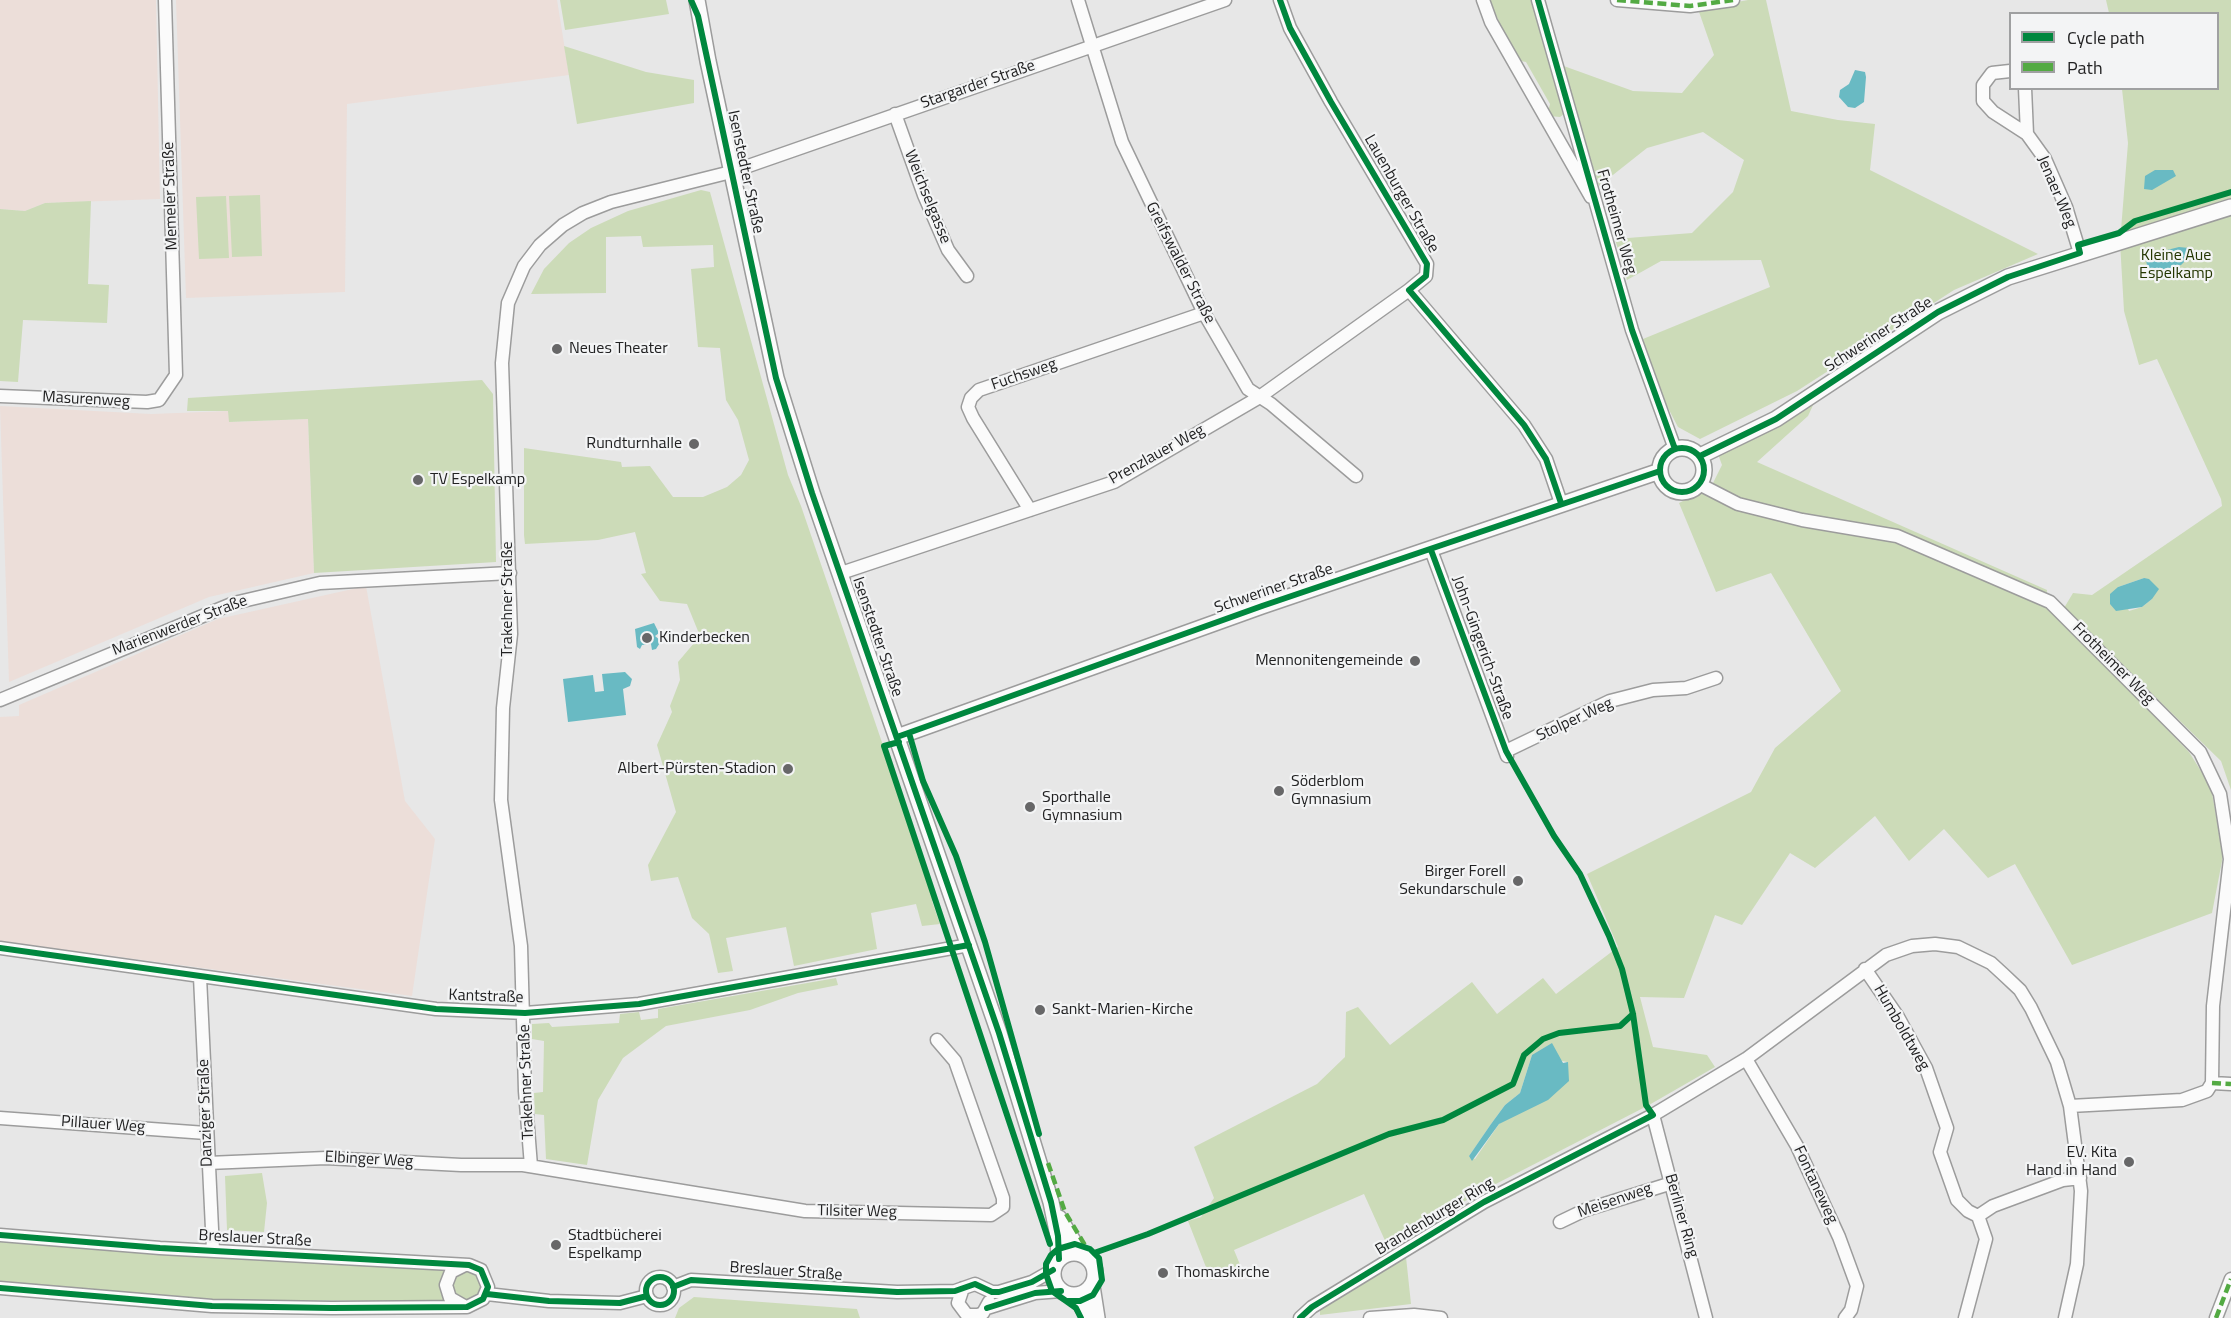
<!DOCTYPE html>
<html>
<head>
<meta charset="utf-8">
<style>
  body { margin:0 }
  #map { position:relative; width:2231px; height:1318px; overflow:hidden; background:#e7e7e7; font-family:"Titillium Web",sans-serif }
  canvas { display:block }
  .legend { position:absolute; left:2009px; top:12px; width:210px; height:78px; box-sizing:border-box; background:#f3f4f5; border:2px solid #9fa0a1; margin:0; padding:8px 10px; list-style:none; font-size:18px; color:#222223 }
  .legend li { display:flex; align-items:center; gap:12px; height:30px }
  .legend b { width:30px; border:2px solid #9fa0a1 }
</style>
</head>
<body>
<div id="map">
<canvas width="2231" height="1318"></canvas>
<ul class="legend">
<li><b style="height:8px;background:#00873e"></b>Cycle path</li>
<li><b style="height:8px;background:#53aa43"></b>Path</li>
</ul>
</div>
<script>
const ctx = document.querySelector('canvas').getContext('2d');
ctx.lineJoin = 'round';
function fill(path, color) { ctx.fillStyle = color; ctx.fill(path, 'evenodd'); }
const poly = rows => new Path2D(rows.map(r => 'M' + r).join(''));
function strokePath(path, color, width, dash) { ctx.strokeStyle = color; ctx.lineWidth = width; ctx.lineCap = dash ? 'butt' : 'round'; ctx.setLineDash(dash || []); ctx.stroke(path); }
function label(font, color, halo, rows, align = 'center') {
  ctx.font = font + ' "Titillium Web",sans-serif'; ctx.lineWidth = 4.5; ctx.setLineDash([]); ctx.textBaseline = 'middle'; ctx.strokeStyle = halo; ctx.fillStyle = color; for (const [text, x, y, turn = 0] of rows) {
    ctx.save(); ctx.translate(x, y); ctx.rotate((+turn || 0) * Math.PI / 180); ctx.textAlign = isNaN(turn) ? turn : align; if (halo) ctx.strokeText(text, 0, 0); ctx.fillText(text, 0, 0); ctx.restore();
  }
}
fill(poly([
  [0,0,156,0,160,199,45,203,25,211,0,209],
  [176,0,557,0,569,75,347,104,345,292,186,298],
  [0,406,151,414,229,411,230,422,308,419,314,573,209,597,9,682],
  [366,586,405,801,435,839,412,996,0,941,0,717,19,716,19,705,218,619]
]), '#ecded9');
fill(poly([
  [560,0,666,0,669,14,565,30],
  [1489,0,1532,0,1564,114,1560,117,1549,116,1542,106,1549,108,1550,104,1526,62,1516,60,1501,34,1503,30],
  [1748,0,1766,0,1791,111,1838,120,1875,124,1870,170,2038,254,1954,290,1797,391,1700,439,1678,427,1656,385,1643,339,1770,287,1761,260,1661,261,1627,280,1615,239,1692,233,1733,192,1744,160,1703,132,1647,148,1599,186,1561,65,1633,91,1682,93,1714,55,1698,9],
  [2106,0,2231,0,2231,790,2221,761,2064,608,2073,593,2092,595,2222,506,2221,499,2157,359,2139,365,2124,311,2120,242,2128,143,2122,89,2218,88,2218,14,2109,13],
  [2144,578,2152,599,2142,607,2129,611,2118,587],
  [564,46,646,72,694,80,694,103,577,124],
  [701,190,710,192,788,475,801,506,936,900,932,901,940,924,922,926,916,904,871,913,877,949,794,966,786,927,726,938,733,971,718,973,709,934,692,918,678,877,651,881,648,865,676,812,657,745,672,712,670,706,680,680,678,662,700,636,687,604,660,601,641,574,646,573,635,532,598,540,525,544,524,535,524,448,621,462,622,467,650,466,673,497,703,497,727,487,741,475,749,460,738,420,726,400,720,348,698,347,691,269,714,267,713,245,643,247,641,236,606,237,606,293,531,294,544,269,569,243,591,228,628,211],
  [260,195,262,256,232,257,229,196],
  [226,196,229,258,199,259,196,197],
  [91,201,88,284,109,285,107,323,23,320,18,382,0,381,0,209,25,211,45,203],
  [482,380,493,394,496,562,314,573,308,419,229,422,228,411,187,411,188,398],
  [1814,403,1808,416,1757,462,2047,590,2046,604,2189,752,2211,787,2223,856,2212,913,2072,965,2015,864,1988,878,1944,829,1909,861,1875,816,1815,868,1790,853,1742,925,1715,915,1684,998,1640,997,1653,1047,1707,1055,1715,1067,1649,1105,1488,1188,1387,1245,1364,1194,1234,1250,1241,1267,1211,1280,1188,1221,1201,1217,1214,1198,1194,1147,1317,1084,1345,1057,1346,1012,1358,1007,1390,1045,1472,982,1497,1014,1543,978,1556,994,1618,947,1587,874,1751,792,1775,748,1841,691,1771,573,1716,592,1679,503,1711,487,1722,465,1718,454],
  [1532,1055,1567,1062,1499,1124,1475,1159,1469,1156,1491,1124,1505,1105,1520,1093],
  [836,978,838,985,798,993,750,1010,666,1026,623,1058,598,1100,587,1165,546,1159,544,1115,535,1114,534,1093,543,1092,544,1041,532,1039,532,1024,549,1023,552,1027,619,1023,620,1014,639,1012,641,1020,658,1018,658,1009],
  [262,1173,267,1203,264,1232,227,1230,225,1176],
  [0,1240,474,1270,484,1281,481,1295,468,1301,172,1300,0,1283],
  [1406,1257,1411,1304,1320,1315,1320,1309],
  [694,1297,857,1309,860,1318,675,1318,679,1308]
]), '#ccdbb8');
fill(poly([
  [1855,70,1865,72,1866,77,1864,102,1855,108,1848,107,1839,97,1840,90,1849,84],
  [2155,170,2173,170,2176,176,2152,190,2144,189,2145,176],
  [2179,247,2189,248,2191,255,2181,265,2160,271,2152,270,2147,266,2146,259,2151,254],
  [2144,578,2149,579,2159,589,2152,599,2142,607,2116,611,2110,604,2110,594,2118,587],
  [654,623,659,633,655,636,661,641,656,649,652,650,651,644,642,645,640,649,637,647,635,629],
  [625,672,632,679,630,686,623,689,626,715,568,722,563,679,593,675,595,692,604,691,602,674],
  [1552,1043,1563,1063,1568,1062,1569,1081,1548,1100,1499,1124,1472,1161,1469,1156,1491,1124,1505,1105,1520,1093,1532,1055]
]), '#69bac3');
const minor = poly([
  [1078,0,1122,142,1204,313,1233,363,1248,389,1271,404,1356,476],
  [1280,0,1290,28,1331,102,1427,264,1426,276,1409,290,1524,425,1546,459,1561,503],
  [1483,0,1491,22,1591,197],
  [1538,0,1632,330,1675,449],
  [1617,0,1690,6,1733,0],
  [2010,71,1992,73,1983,85,1983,101,1993,112,2027,134,2045,159,2066,207,2080,253],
  [2025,88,2027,134],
  [895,114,924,195,948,250,967,276],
  [0,396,147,402,159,400,176,375,165,0],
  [1699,484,1738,504,1802,520,1897,536,2050,602,2200,752,2220,794,2230,859,2213,1006,2212,1083,2207,1091,2182,1100,2070,1106],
  [1030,510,973,418,968,407,971,398,979,390,1204,313],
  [1431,550,1507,756],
  [841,573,1114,482,1258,398,1409,290],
  [0,700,234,603,320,583,510,573],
  [1506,751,1610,701,1653,690,1686,688,1716,678],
  [0,948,436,1009,525,1013,639,1004,969,945],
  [1865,969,1898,1017,1926,1068,1947,1128,1940,1152,1957,1200,1968,1211,1978,1216,1986,1239,1965,1318],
  [200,977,213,1250],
  [1746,1059,1797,1146,1839,1237,1857,1286,1851,1310,1845,1318],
  [2212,1083,2231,1084],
  [1653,1115,1706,1318],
  [0,1118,206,1133],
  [208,1163,326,1158,461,1165,523,1165,805,1211,991,1215,1003,1207,1003,1198,955,1061,937,1040],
  [531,1166,525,1091,521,946,501,800,503,708,511,634,502,363,508,303,524,266,540,245,563,225,583,213,611,202,731,172,1225,0],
  [1978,1216,1993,1206,2063,1180,2080,1178],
  [1560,1222,1585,1210,1672,1183],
  [0,1235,160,1248,469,1265,481,1270,488,1287,483,1299,467,1307,332,1308,212,1306,0,1288],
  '646 1291a14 14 0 1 1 28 0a14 14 0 1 1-28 0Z',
  [673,1287,691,1280,897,1292,955,1291,975,1284,992,1292,999,1292,1032,1282,1053,1270],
  [963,1288,958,1303,967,1315,978,1315,983,1313,989,1302],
  [487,1294,549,1301,620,1303,647,1296],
  [464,1306,450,1298,446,1285,451,1272,465,1265],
  [987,1308,1035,1293,1061,1291],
  [1300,1318,1312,1307,1484,1202,1653,1115,1746,1059,1886,955,1912,946,1935,944,1958,947,1991,963,2003,974,2020,990,2031,1008,2057,1062,2070,1106,2081,1191,2077,1264,2065,1318],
  [1370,1318,1414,1315,1441,1318],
  [2216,1318,2231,1279]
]);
const tertiary = poly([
  [697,0,708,61,776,378,812,493,999,1033,1051,1202,1058,1236,1059,1259],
  '1660 470a22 22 0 1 1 44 0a22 22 0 1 1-44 0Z',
  [1700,456,1776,419,1938,312,2008,277,2231,207],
  [897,737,1262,606,1660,471],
  [1059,1218,1081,1254],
  '1053 1274a21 21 0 1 1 42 0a21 21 0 1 1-42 0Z',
  [1092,1286,1097,1318],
  [1075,1295,1089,1318]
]);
strokePath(minor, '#9c9c9c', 15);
strokePath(tertiary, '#9c9c9c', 18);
strokePath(minor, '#fbfbfb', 12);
strokePath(tertiary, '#fbfbfb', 15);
strokePath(poly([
  [1617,0,1690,6,1733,0],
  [2212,1083,2231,1084],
  [1048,1163,1065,1212,1086,1247],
  [2216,1318,2231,1279]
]), '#53aa43', 4.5, [9, 4.5]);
strokePath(poly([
  [691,0,698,16,776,378,812,493,999,1033,1051,1202,1058,1236,1059,1259],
  [1280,0,1290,28,1331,102,1427,264,1426,276,1409,290,1524,425,1546,459,1561,503],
  [1538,0,1632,330,1675,449],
  '1660 470a22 22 0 1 1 44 0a22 22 0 1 1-44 0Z',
  [1700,456,1776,419,1938,312,2008,277,2080,253,2078,245,2119,233,2135,221,2231,192],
  [909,733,923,781,956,856,985,942,1039,1134],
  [897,737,1262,606,1660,471],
  [899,742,884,746,1050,1244],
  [0,948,436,1009,525,1013,639,1004,969,945],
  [0,1235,160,1248,469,1265,481,1270,488,1287,483,1299,467,1307,332,1308,212,1306,0,1288],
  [1094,1253,1148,1234,1389,1134,1443,1120,1513,1084,1524,1055,1543,1039,1559,1033,1620,1026,1633,1014],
  '646 1291a14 14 0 1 1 28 0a14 14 0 1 1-28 0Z',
  [673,1287,691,1280,897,1292,955,1291,975,1284,992,1292,999,1292,1032,1282,1053,1270],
  [487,1294,549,1301,620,1303,647,1296],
  [1067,1301,1080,1301,1093,1295,1102,1280,1099,1258,1090,1249,1075,1244,1058,1249,1051,1255,1046,1264,1046,1274,1052,1291,1076,1308,1081,1318],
  [987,1308,1035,1293,1061,1291],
  [1300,1318,1312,1307,1484,1202,1653,1115,1646,1105,1633,1014,1622,969,1609,936,1580,874,1554,836,1506,751,1431,550]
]), '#00873e', 6);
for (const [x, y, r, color] of [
  [557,349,6,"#676768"],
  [694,444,6,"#676768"],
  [418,480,6,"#676768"],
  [647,638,6,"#676768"],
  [1415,661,6,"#676768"],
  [788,769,6,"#676768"],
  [1279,791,6,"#676768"],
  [1030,807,6,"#676768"],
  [1518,881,6,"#676768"],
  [1040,1010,6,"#676768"],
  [2129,1162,6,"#676768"],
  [556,1245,6,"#676768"],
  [1163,1273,6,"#676768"]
]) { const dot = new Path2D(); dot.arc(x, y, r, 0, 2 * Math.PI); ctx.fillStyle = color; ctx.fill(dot); strokePath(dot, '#f3f4f5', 2); }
label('16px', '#222223', '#f3f4f5', [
  ["Stargarder Straße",978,85,-19],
  ["Isenstedter Straße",745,172,78],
  ["Jenaer Weg",2056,192,67],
  ["Lauenburger Straße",1401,194,60],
  ["Memeler Straße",171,196,-92],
  ["Weichselgasse",927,197,68],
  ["Frotheimer Weg",1616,222,74],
  ["Greifswalder Straße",1180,263,63],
  ["Schweriner Straße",1879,335,-33],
  ["Fuchsweg",1024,375,-19],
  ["Masurenweg",86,400,3],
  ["Prenzlauer Weg",1157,455,-29],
  ["Schweriner Straße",1274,589,-19],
  ["Trakehner Straße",508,599,-90],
  ["Marienwerder Straße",180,626,-21],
  ["Isenstedter Straße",877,637,71],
  ["John-Gingerich-Straße",1482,648,70],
  ["Frotheimer Weg",2113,664,45],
  ["Stolper Weg",1575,720,-25],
  ["Kantstraße",486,997,2],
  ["Humboldtweg",1901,1028,60],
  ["Trakehner Straße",527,1082,-92],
  ["Danziger Straße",206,1113,-92],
  ["Pillauer Weg",103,1125,4],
  ["Elbinger Weg",369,1160,3],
  ["Fontaneweg",1815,1185,65],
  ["Meisenweg",1615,1201,-19],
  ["Tilsiter Weg",857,1212,1],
  ["Berliner Ring",1681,1216,74],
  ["Brandenburger Ring",1435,1217,-31],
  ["Breslauer Straße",255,1239,3],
  ["Breslauer Straße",786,1272,4]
]);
label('16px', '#233500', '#f3f4f5', [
  ["Kleine Aue",2176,256],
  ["Espelkamp",2176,274]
]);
label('16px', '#222223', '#f3f4f5', [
  ["Neues Theater",569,349],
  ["Rundturnhalle",682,444,"right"],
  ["TV Espelkamp",430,480],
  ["Kinderbecken",659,638],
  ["Mennonitengemeinde",1403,661,"right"],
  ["Albert-Pürsten-Stadion",776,769,"right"],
  ["Söderblom",1291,782],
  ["Gymnasium",1291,800],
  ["Sporthalle",1042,798],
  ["Gymnasium",1042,816],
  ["Birger Forell",1506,872,"right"],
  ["Sekundarschule",1506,890,"right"],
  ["Sankt-Marien-Kirche",1052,1010],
  ["EV. Kita",2117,1153,"right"],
  ["Hand in Hand",2117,1171,"right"],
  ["Stadtbücherei",568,1236],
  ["Espelkamp",568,1254],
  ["Thomaskirche",1175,1273]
], 'left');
</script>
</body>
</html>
